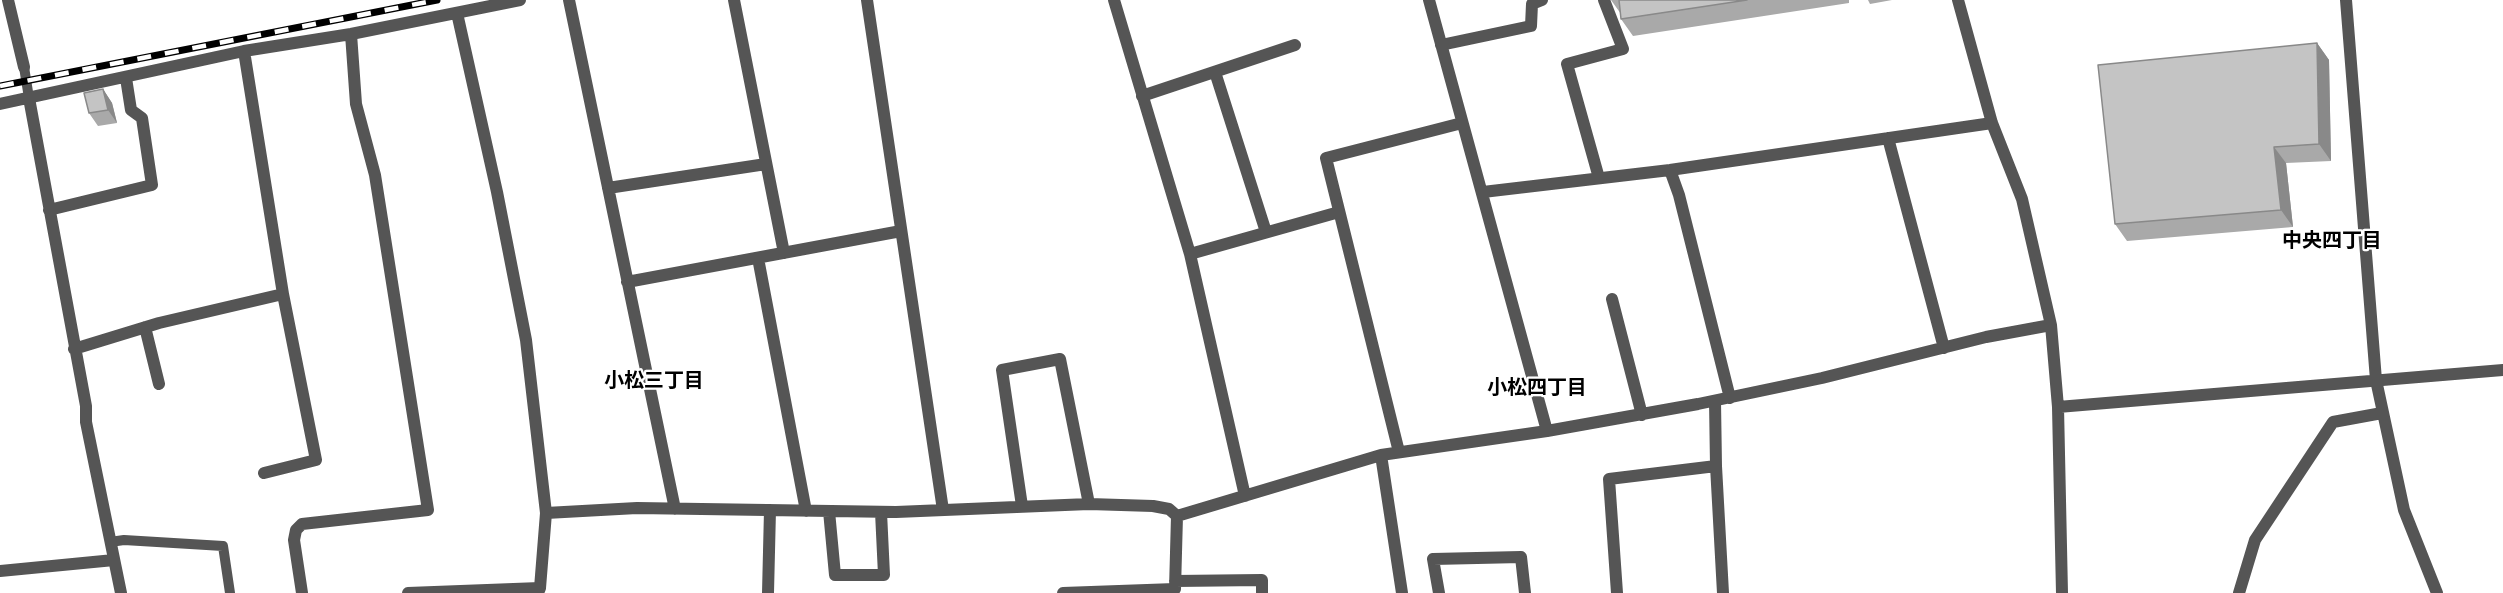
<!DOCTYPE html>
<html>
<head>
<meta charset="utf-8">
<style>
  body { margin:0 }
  canvas { display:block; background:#fff }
</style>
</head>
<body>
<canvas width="2503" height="593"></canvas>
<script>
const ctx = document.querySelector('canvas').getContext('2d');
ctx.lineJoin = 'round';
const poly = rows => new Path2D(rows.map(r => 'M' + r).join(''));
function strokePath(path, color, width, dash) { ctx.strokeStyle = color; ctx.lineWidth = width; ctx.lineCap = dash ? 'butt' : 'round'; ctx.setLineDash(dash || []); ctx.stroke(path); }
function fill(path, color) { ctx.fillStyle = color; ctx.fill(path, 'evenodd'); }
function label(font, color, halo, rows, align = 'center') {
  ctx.font = font + ' Cabin,"Noto Sans JP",sans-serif'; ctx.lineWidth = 4.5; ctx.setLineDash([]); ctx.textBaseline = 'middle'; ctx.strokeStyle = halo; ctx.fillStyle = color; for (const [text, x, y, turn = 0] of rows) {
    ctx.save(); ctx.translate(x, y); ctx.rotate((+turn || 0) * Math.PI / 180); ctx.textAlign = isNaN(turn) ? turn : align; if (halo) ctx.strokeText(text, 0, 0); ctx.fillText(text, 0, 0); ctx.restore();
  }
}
strokePath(poly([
  [24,67,29,98],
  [110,542,124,540,223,546,230,593]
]), '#555', 10);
strokePath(poly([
  [8,0,24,67],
  [569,0,675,509],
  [734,0,784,253],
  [867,0,943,510],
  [1114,0,1190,254,1245,496],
  [1429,0,1547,431],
  [1958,0,1992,123,2022,199,2051,325,2058,407,2062,593],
  [2346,0,2376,380,2404,510,2437,593],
  [457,13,497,192,526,340,546,513,540,588,538,593],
  [1441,45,1531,26,1532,4,1542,0],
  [1215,72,1266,232],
  [1142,96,1295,45],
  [29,98,86,406,86,422,121,593],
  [0,104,244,51,351,34,520,0],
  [1888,138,1944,348],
  [1670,170,1679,195,1730,398],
  [1599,178,1567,64,1623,49,1604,0],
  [608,188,766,164],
  [1483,192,1670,170,1992,123],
  [49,210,152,185,142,118,131,110,126,78],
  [1190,254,1339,212],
  [758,258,806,511],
  [627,282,901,231],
  [1612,299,1642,415],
  [145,327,159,384],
  [74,349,159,323,283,294,244,51],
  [1715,401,1716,466,1723,593],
  [2058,407,2503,370],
  [1399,452,1326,158,1462,123],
  [1381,455,1402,593],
  [264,473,316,460,283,294],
  [1022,506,1002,370,1060,359,1089,504],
  [829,511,835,575,884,575,881,512],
  [546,513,637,508,896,512,1089,504,1153,506,1169,509,1177,516],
  [1177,516,1381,455,1547,431,1698,404,1822,378,1986,337,2051,325],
  [0,571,114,560],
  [1175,581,1262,580,1262,593],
  [1175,589,1177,516],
  [302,593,294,540,296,530,302,524,428,510,375,175,356,104,351,34],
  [408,593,540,588],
  [768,593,770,510],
  [1063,593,1175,589],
  [1439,593,1433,559,1521,557,1525,593],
  [1617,593,1609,479,1716,466],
  [2239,593,2255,540,2333,422,2382,413]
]), '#555', 12);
const rail = poly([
  [0,86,437,0]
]);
strokePath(rail, '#000', 7);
strokePath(rail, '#fff', 4.5, [14]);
fill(poly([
  [1611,0,1849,0,1849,3,1633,36,1621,19,1621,14],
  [1868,0,1892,0,1870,4],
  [2317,43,2329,60,2331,161,2286,163,2293,227,2127,241,2115,224],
  [103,89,112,103,117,123,98,126,89,113]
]), '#a9a9a9');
fill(poly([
  [2317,43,2329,60,2331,161,2319,144],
  [103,89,112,103,117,123,108,110],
  [2274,147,2286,163,2293,227,2281,210]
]), '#898989');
const building = poly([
  [1619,0,1747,0,1621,19,1619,0],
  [2317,43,2319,144,2274,147,2281,210,2115,224,2098,65,2317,43],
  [103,89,108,110,89,113,84,93,103,89]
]);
fill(building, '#c4c4c4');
strokePath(building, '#898989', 1.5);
label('bold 20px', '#000', '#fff', [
  ["中央四丁目",2332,241],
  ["小松三丁目",654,381],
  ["小松四丁目",1537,388]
]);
</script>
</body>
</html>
